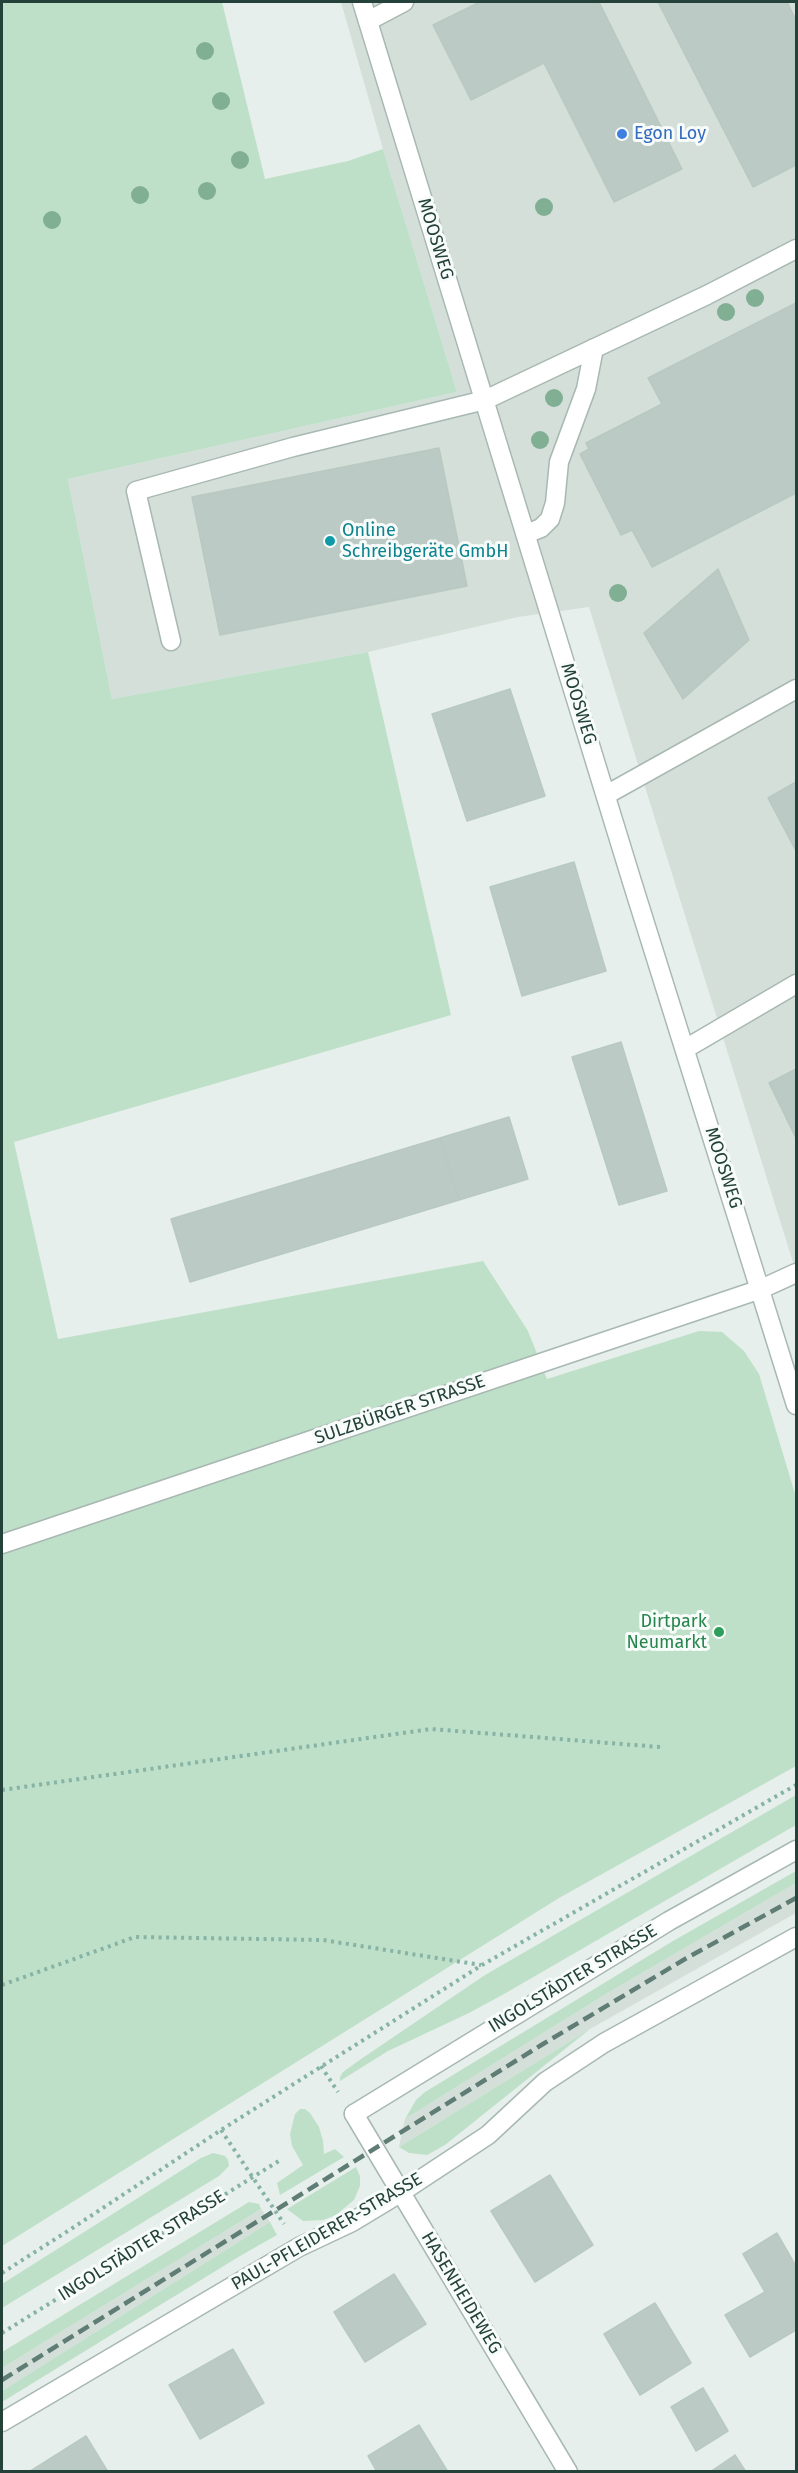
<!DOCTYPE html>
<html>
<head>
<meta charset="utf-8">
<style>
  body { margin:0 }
  #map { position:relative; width:798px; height:2473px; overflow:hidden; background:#e6efeb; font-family:"Fira Sans",sans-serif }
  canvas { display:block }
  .frame { position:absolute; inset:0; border:3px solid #24423a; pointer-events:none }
</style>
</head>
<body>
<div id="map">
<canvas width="798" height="2473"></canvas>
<div class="frame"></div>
</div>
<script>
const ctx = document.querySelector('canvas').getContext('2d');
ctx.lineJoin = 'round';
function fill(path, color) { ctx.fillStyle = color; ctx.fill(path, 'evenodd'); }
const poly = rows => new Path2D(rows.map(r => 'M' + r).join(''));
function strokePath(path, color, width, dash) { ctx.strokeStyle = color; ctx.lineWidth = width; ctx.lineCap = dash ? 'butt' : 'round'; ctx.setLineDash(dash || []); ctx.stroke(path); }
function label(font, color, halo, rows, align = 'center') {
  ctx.font = font + ' "Fira Sans",sans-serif'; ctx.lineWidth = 6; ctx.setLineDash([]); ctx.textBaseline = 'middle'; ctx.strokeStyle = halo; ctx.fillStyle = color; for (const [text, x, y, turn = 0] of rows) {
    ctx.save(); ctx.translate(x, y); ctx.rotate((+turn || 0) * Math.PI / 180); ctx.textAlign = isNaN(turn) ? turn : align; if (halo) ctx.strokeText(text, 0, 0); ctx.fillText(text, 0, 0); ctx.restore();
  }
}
fill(poly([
  [341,2,796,2,796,1272,589,607,518,617,368,652,112,699,68,479,457,392,383,149],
  [796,1883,796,1913,590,2029,399,2147,405,2119,606,1994],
  [261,2209,270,2222,2,2391,2,2368]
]), '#d4dfda');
fill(poly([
  [2,2,222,2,265,179,348,161,383,149,457,392,68,479,112,699,368,652,451,1015,14,1142,58,1339,483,1261,528,1331,547,1379,699,1331,722,1332,744,1351,759,1374,796,1497,796,1766,559,1898,2,2246],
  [796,1795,796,1825,504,1994,469,2013,388,2051,340,2081,340,2077,343,2072,361,2059,485,1975],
  [796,1871,796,1883,606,1994,405,2119,416,2100,425,2092,673,1941],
  [590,2029,445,2145,427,2155,409,2153,399,2147],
  [300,2109,305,2109,310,2113,319,2127,323,2141,324,2154,335,2149,344,2157,280,2195,277,2183,303,2165,292,2146,290,2134,295,2114],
  [213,2153,225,2156,228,2160,229,2166,219,2176,2,2308,2,2284,201,2158],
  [356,2167,360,2176,360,2186,354,2200,336,2215,323,2220,303,2221,287,2209],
  [249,2202,259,2204,261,2209,2,2368,2,2352],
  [270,2222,277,2235,240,2256,2,2402,2,2391]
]), '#bfe0c8');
const building = poly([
  [480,2,599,2,682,169,614,202,544,63,471,100,433,25,480,2],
  [658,2,787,2,796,20,796,165,753,187,658,2],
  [796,303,796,493,652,567,632,530,621,535,580,454,589,449,586,443,662,404,648,378,796,303],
  [439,448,467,586,220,635,192,497,439,448],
  [718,569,749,640,683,699,644,633,718,569],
  [510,689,545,796,467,821,432,714,510,689],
  [796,782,796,851,768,798,796,782],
  [574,862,606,971,522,996,490,887,574,862],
  [621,1042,667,1191,619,1205,572,1057,621,1042],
  [796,1069,796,1138,769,1083,796,1069],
  [509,1117,528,1179,459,1200,440,1138,509,1117],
  [440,1138,459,1200,190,1282,171,1219,440,1138],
  [550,2175,593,2245,535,2282,491,2211,550,2175],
  [777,2233,796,2266,796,2330,750,2357,725,2315,765,2292,743,2254,777,2233],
  [394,2274,426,2324,365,2362,334,2312,394,2274],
  [655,2303,691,2363,640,2395,604,2334,655,2303],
  [233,2349,264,2403,200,2439,169,2385,233,2349],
  [703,2388,728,2431,696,2451,671,2407,703,2388],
  [419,2425,448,2472,377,2472,368,2456,419,2425],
  [86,2436,108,2472,29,2472,86,2436],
  [735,2455,746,2472,710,2472,735,2455]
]);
fill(building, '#bbcac4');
strokePath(building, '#b8c9c2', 1.5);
const service = poly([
  [368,21,404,2],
  [526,534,541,528,550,519,555,503,559,462,586,389,594,348],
  [171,641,136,491,293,447,485,400,707,295,796,249],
  [606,795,796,689],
  [685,1049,796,984]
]);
const minor = poly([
  [362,2,633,885,796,1405],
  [2,1544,761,1289,796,1273],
  [354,2114,568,2472],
  [2,2422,299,2247,352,2222,400,2193,488,2135,545,2082,604,2043,796,1937]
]);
const tertiary = poly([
  [354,2114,669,1921,796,1850]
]);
strokePath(service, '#a8b8b2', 21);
strokePath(minor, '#a8b8b2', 21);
strokePath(tertiary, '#a8b8b2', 21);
strokePath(poly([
  [2,1790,431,1729,660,1747],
  [2,1985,135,1937,323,1940,481,1965],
  [321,2066,338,2092],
  [221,2130,284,2224],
  [2,2273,71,2229,221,2130,482,1965,796,1785],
  [2,2333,282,2159]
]), '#86b3a5', 4, [3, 4.5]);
strokePath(service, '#fff', 18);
strokePath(minor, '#fff', 18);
strokePath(tertiary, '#fff', 18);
strokePath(poly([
  [2,2380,543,2044,685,1959,796,1898]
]), '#5f7d75', 4.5, [12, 6]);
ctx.fillStyle = '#80af93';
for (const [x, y] of [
  [205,51],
  [221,101],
  [240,160],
  [207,191],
  [140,195],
  [544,207],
  [52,220],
  [755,298],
  [726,312],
  [554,398],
  [540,440],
  [618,593]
]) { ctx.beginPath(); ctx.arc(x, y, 9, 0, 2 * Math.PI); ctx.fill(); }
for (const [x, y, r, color] of [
  [622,134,6,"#3f7fe0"],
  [330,541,6,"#0f9aa8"],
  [719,1632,6,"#2e9e5b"]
]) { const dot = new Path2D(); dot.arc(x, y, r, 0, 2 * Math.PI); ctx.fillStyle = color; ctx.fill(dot); strokePath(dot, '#f7fbf9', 2); }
label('18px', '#366cbe', '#f7fbf9', [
  ["Egon Loy",634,134]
], 'left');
label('18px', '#24423a', '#f7fbf9', [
  ["MOOSWEG",435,239,73],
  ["MOOSWEG",578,704,73],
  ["MOOSWEG",723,1168,72],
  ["SULZBÜRGER STRASSE",400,1410,-19],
  ["INGOLSTÄDTER STRASSE",573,1979,-31],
  ["PAUL-PFLEIDERER-STRASSE",327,2232,-30],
  ["INGOLSTÄDTER STRASSE",142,2246,-32],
  ["HASENHEIDEWEG",461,2293,59]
]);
label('18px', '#0d838f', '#f7fbf9', [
  ["Online",342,531],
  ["Schreibgeräte GmbH",342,552]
], 'left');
label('18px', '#27864d', '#f7fbf9', [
  ["Dirtpark",707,1622],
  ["Neumarkt",707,1643]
], 'right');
</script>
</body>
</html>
